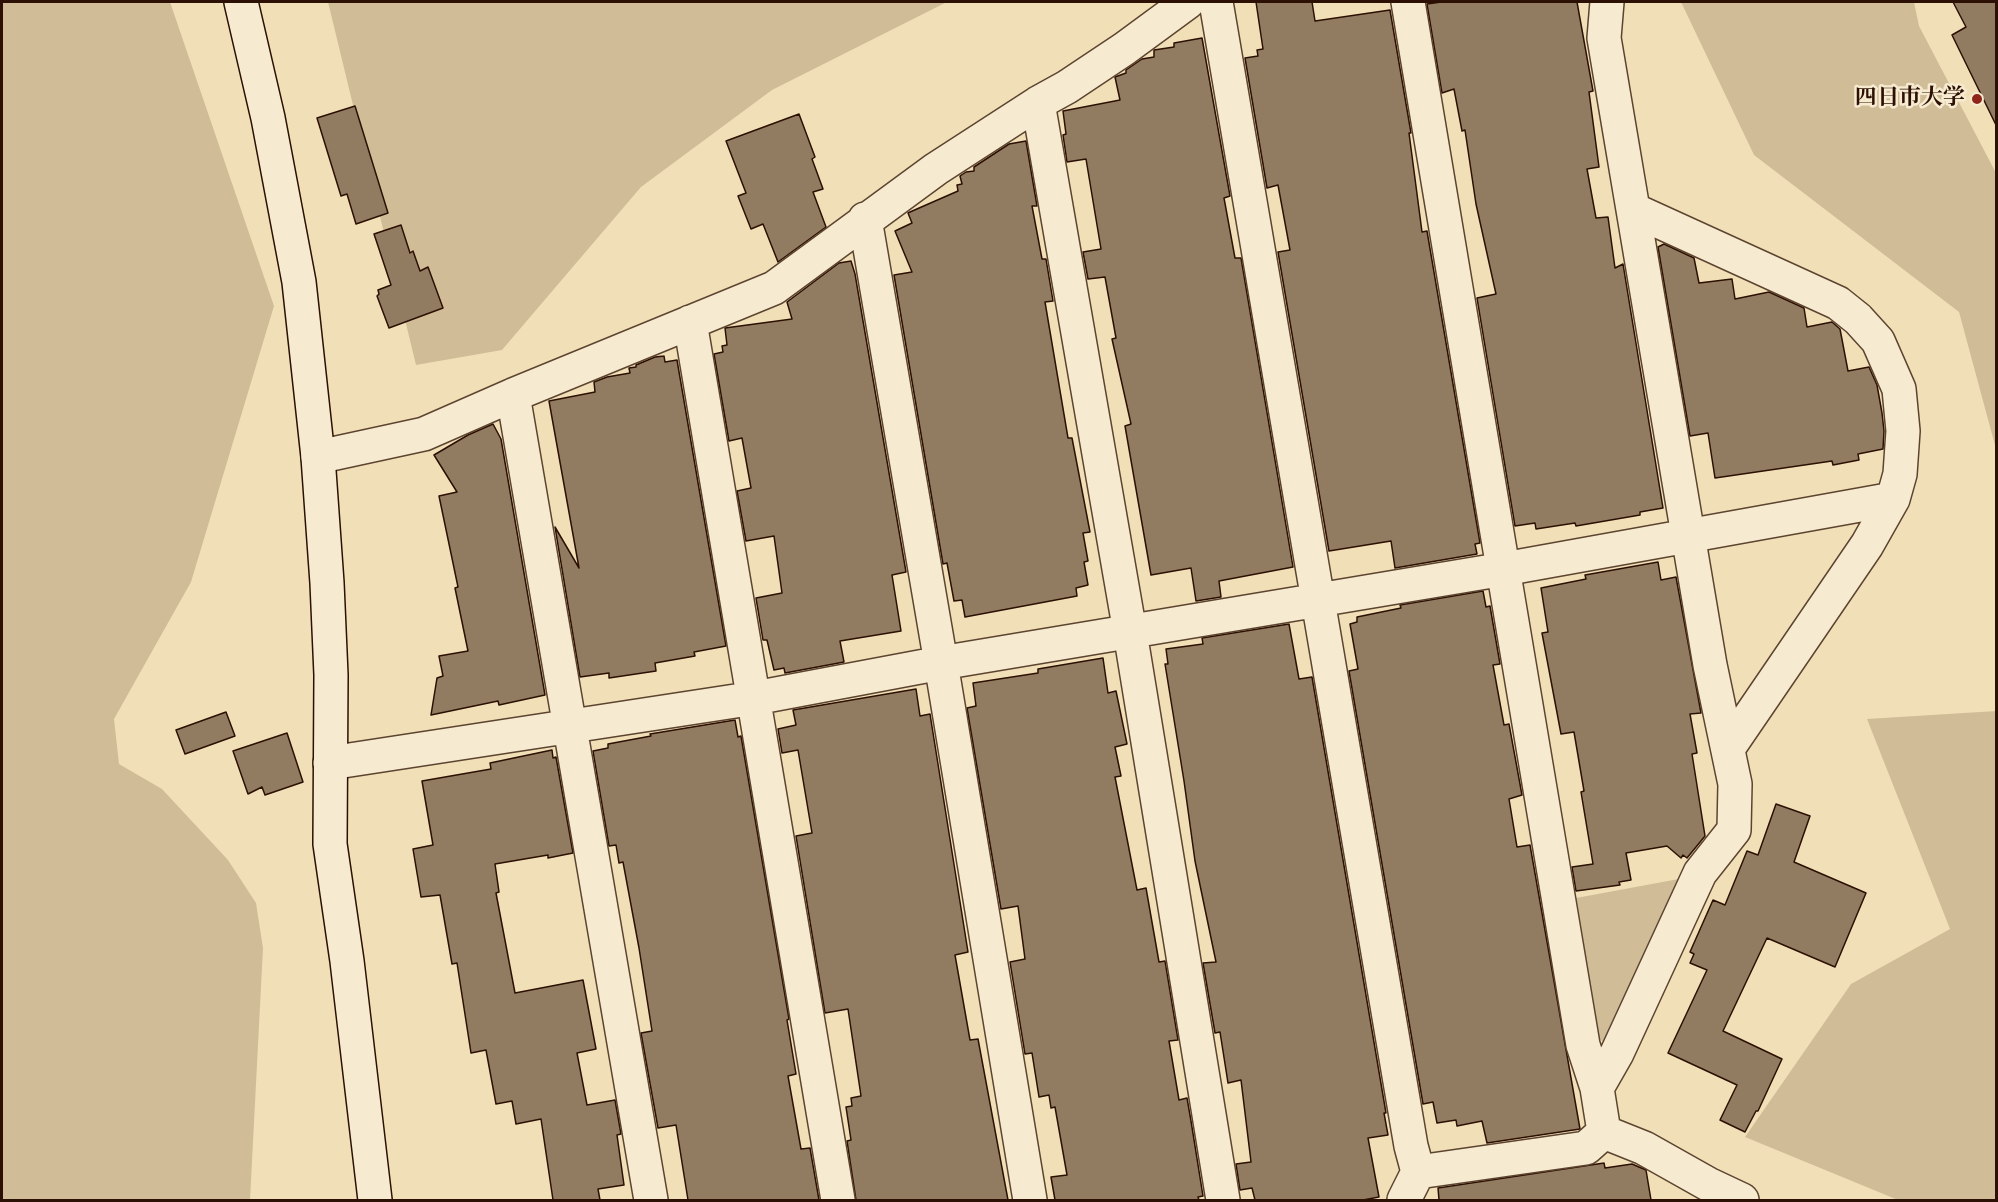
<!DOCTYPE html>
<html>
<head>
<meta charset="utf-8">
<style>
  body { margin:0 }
  #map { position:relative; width:1998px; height:1202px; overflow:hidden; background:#f1e0b7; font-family:"IM FELL English",serif }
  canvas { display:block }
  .frame { position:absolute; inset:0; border:3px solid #2c1003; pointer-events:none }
</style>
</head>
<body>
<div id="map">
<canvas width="1998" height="1202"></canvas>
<div class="frame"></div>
</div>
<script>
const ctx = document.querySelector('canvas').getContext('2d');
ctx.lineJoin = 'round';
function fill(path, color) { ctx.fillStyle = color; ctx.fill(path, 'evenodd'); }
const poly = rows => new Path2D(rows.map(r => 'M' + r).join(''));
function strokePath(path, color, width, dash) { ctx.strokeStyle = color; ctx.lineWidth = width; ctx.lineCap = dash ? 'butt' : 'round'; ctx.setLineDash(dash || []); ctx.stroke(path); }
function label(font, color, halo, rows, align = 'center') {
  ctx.font = font + ' "IM FELL English","Noto Serif JP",serif'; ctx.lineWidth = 5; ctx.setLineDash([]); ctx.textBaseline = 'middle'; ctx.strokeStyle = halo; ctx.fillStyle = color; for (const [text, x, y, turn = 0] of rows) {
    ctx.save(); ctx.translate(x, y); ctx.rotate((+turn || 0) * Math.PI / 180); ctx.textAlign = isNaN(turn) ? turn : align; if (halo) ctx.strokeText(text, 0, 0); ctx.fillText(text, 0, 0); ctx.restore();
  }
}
fill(poly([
  [2,2,170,2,274,306,191,582,114,719,119,764,162,789,228,860,256,903,263,948,250,1200,2,1200],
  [328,2,947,2,772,90,641,187,502,350,416,365],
  [1681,2,1914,2,1919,26,1996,173,1996,449,1959,312,1754,155],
  [1996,711,1996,1200,1898,1200,1745,1137,1851,984,1950,929,1867,719],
  [1684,878,1608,1044,1597,1038,1576,898]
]), '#d0bd98');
const building = poly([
  [1256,2,1312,2,1315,21,1390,10,1411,133,1409,133,1422,232,1427,231,1480,543,1475,544,1477,554,1395,568,1391,541,1329,551,1278,252,1290,250,1278,185,1267,188,1245,58,1258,56,1257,50,1263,49,1256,2],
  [1441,2,1577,2,1593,91,1589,92,1599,167,1587,169,1596,218,1608,217,1615,268,1623,264,1663,508,1640,512,1640,515,1576,526,1575,523,1536,529,1535,523,1515,526,1477,298,1496,294,1476,204,1465,130,1462,131,1454,89,1442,93,1427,4,1441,2],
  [1953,2,1996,2,1996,125,1952,35,1966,27,1953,2],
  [1202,38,1230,196,1224,198,1235,258,1241,258,1293,567,1219,581,1221,597,1196,601,1191,568,1151,575,1125,426,1131,424,1112,339,1116,338,1105,277,1088,279,1083,252,1101,249,1086,159,1067,162,1063,135,1066,134,1063,111,1120,100,1115,77,1126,73,1126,70,1142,59,1154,57,1154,50,1174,47,1174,43,1202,38],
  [355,106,388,213,356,224,347,194,341,196,317,118,355,106],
  [799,114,815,157,812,159,823,189,813,192,826,227,778,262,763,224,751,229,738,196,746,193,726,141,799,114],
  [1026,141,1037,206,1032,206,1042,259,1046,259,1053,301,1045,302,1068,438,1072,438,1090,532,1083,533,1088,561,1084,562,1088,585,1076,588,1077,596,965,617,962,600,954,601,947,563,943,564,894,275,912,272,895,231,912,223,908,213,910,212,958,191,957,185,962,184,960,176,966,172,974,171,974,167,1009,144,1026,141],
  [401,225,410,253,413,251,420,271,428,267,443,308,389,328,377,296,379,294,378,290,391,285,374,234,401,225],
  [1664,244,1694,258,1699,283,1732,279,1735,299,1769,292,1804,308,1807,327,1832,322,1840,329,1848,371,1869,367,1877,385,1882,413,1884,431,1883,449,1858,454,1859,460,1833,465,1832,461,1715,478,1708,433,1690,436,1658,247,1664,244],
  [851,261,855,274,906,572,892,575,901,631,840,641,844,662,785,673,784,668,774,670,767,640,763,640,756,598,782,593,774,536,746,541,737,491,751,488,742,438,729,441,714,354,723,352,722,346,727,345,725,328,792,319,787,302,839,263,851,261],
  [664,356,665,362,677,360,726,646,694,652,695,656,655,663,656,671,609,678,609,673,580,677,555,527,579,568,549,401,595,392,594,382,607,377,630,373,629,368,636,367,636,365,655,357,664,356],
  [493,424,501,439,545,695,499,705,498,701,431,715,437,678,443,676,439,656,468,651,455,588,458,587,439,496,457,492,434,455,468,435,493,424],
  [1658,562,1661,580,1676,577,1701,713,1690,714,1697,753,1692,754,1705,836,1687,858,1683,855,1681,858,1667,846,1626,853,1631,880,1619,882,1620,885,1576,891,1572,867,1593,864,1581,792,1584,791,1574,732,1561,734,1542,633,1548,632,1541,588,1586,579,1585,575,1658,562],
  [1483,591,1486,607,1490,606,1500,664,1493,665,1504,725,1509,724,1522,795,1509,799,1517,847,1530,845,1580,1129,1487,1143,1482,1121,1457,1126,1456,1120,1437,1123,1433,1102,1423,1104,1349,671,1358,669,1350,624,1357,622,1357,617,1401,608,1400,605,1483,591],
  [1289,624,1299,679,1312,677,1386,1113,1384,1113,1388,1135,1368,1138,1379,1197,1363,1200,1255,1200,1252,1188,1240,1190,1236,1164,1251,1162,1241,1080,1228,1083,1220,1032,1215,1033,1203,963,1216,962,1195,861,1184,781,1165,664,1168,664,1166,649,1203,644,1202,638,1289,624],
  [1103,658,1108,693,1116,691,1127,744,1115,747,1121,776,1115,777,1137,890,1146,888,1159,962,1165,961,1178,1040,1169,1041,1179,1100,1187,1098,1191,1121,1203,1196,1198,1197,1199,1200,1055,1200,1051,1177,1067,1175,1055,1107,1051,1108,1049,1095,1039,1097,1032,1053,1025,1054,1010,962,1025,959,1018,906,1001,909,967,708,976,706,973,683,1038,673,1038,669,1103,658],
  [916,689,920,716,930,714,968,952,955,955,970,1040,978,1039,1008,1200,856,1200,847,1141,851,1140,846,1107,852,1106,851,1098,861,1096,848,1009,825,1013,796,836,812,833,798,750,782,753,778,729,796,725,793,710,916,689],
  [226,712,235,736,185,754,176,730,226,712],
  [735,720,738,737,741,736,789,1019,787,1020,796,1074,788,1076,801,1149,810,1148,819,1200,688,1200,676,1125,658,1128,641,1033,652,1031,639,948,623,862,619,863,616,845,609,846,593,751,608,748,608,744,651,736,650,734,735,720],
  [287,733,303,782,265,795,262,787,248,794,233,751,287,733],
  [552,750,553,758,556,757,573,853,548,858,548,855,495,864,499,892,496,893,515,993,583,980,596,1049,577,1053,587,1105,615,1100,621,1134,617,1135,624,1185,598,1189,600,1200,553,1200,541,1119,516,1124,512,1101,496,1104,486,1050,471,1053,457,963,452,964,440,895,421,897,413,849,433,845,422,781,491,769,490,763,552,750],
  [1776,804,1810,816,1794,862,1866,893,1835,967,1767,938,1723,1031,1782,1059,1758,1111,1756,1111,1745,1132,1720,1120,1737,1085,1668,1053,1707,970,1690,963,1694,954,1690,952,1713,900,1725,905,1747,851,1758,855,1776,804],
  [1604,1163,1605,1168,1632,1164,1646,1170,1651,1200,1439,1200,1438,1188,1604,1163]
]);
fill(building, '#927c61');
strokePath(building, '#2c1003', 1.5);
const street = poly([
  [1216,2,1411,1146,1418,1172],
  [1408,2,1583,1045,1597,1088],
  [1038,103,1130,632,1223,1200],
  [1634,210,1838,303,1858,319,1878,341,1899,389,1903,431,1900,474,1893,499,1867,545,1729,747],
  [865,219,941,663,1030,1200],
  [690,322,838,1200],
  [513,395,651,1200],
  [318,457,424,434,513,395,774,288,936,169,1038,103,1067,87,1124,49,1188,2],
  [330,763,755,698,941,663,1504,569,1893,499],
  [1604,1132,1597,1088,1617,1053,1700,873,1734,830,1735,784,1710,665,1604,38,1607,2],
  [1604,1132,1644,1148,1708,1184,1742,1200],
  [1404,1200,1418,1172,1586,1148,1604,1132]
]);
const secondary = poly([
  [241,2,268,118,299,282,318,457,327,583,331,675,330,844,347,961,375,1200]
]);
strokePath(street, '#5d4430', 36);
strokePath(secondary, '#2c1003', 36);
strokePath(street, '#f6ebd0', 33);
strokePath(secondary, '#f6ebd0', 33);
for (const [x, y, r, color] of [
  [1977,99,6,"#8f2418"]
]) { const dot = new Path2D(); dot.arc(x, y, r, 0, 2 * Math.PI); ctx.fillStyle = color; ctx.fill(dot); strokePath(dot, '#f6ebd0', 2); }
label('bold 22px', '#2c1003', '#f6ebd0', [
  ["四日市大学",1965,99]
], 'right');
</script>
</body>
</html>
